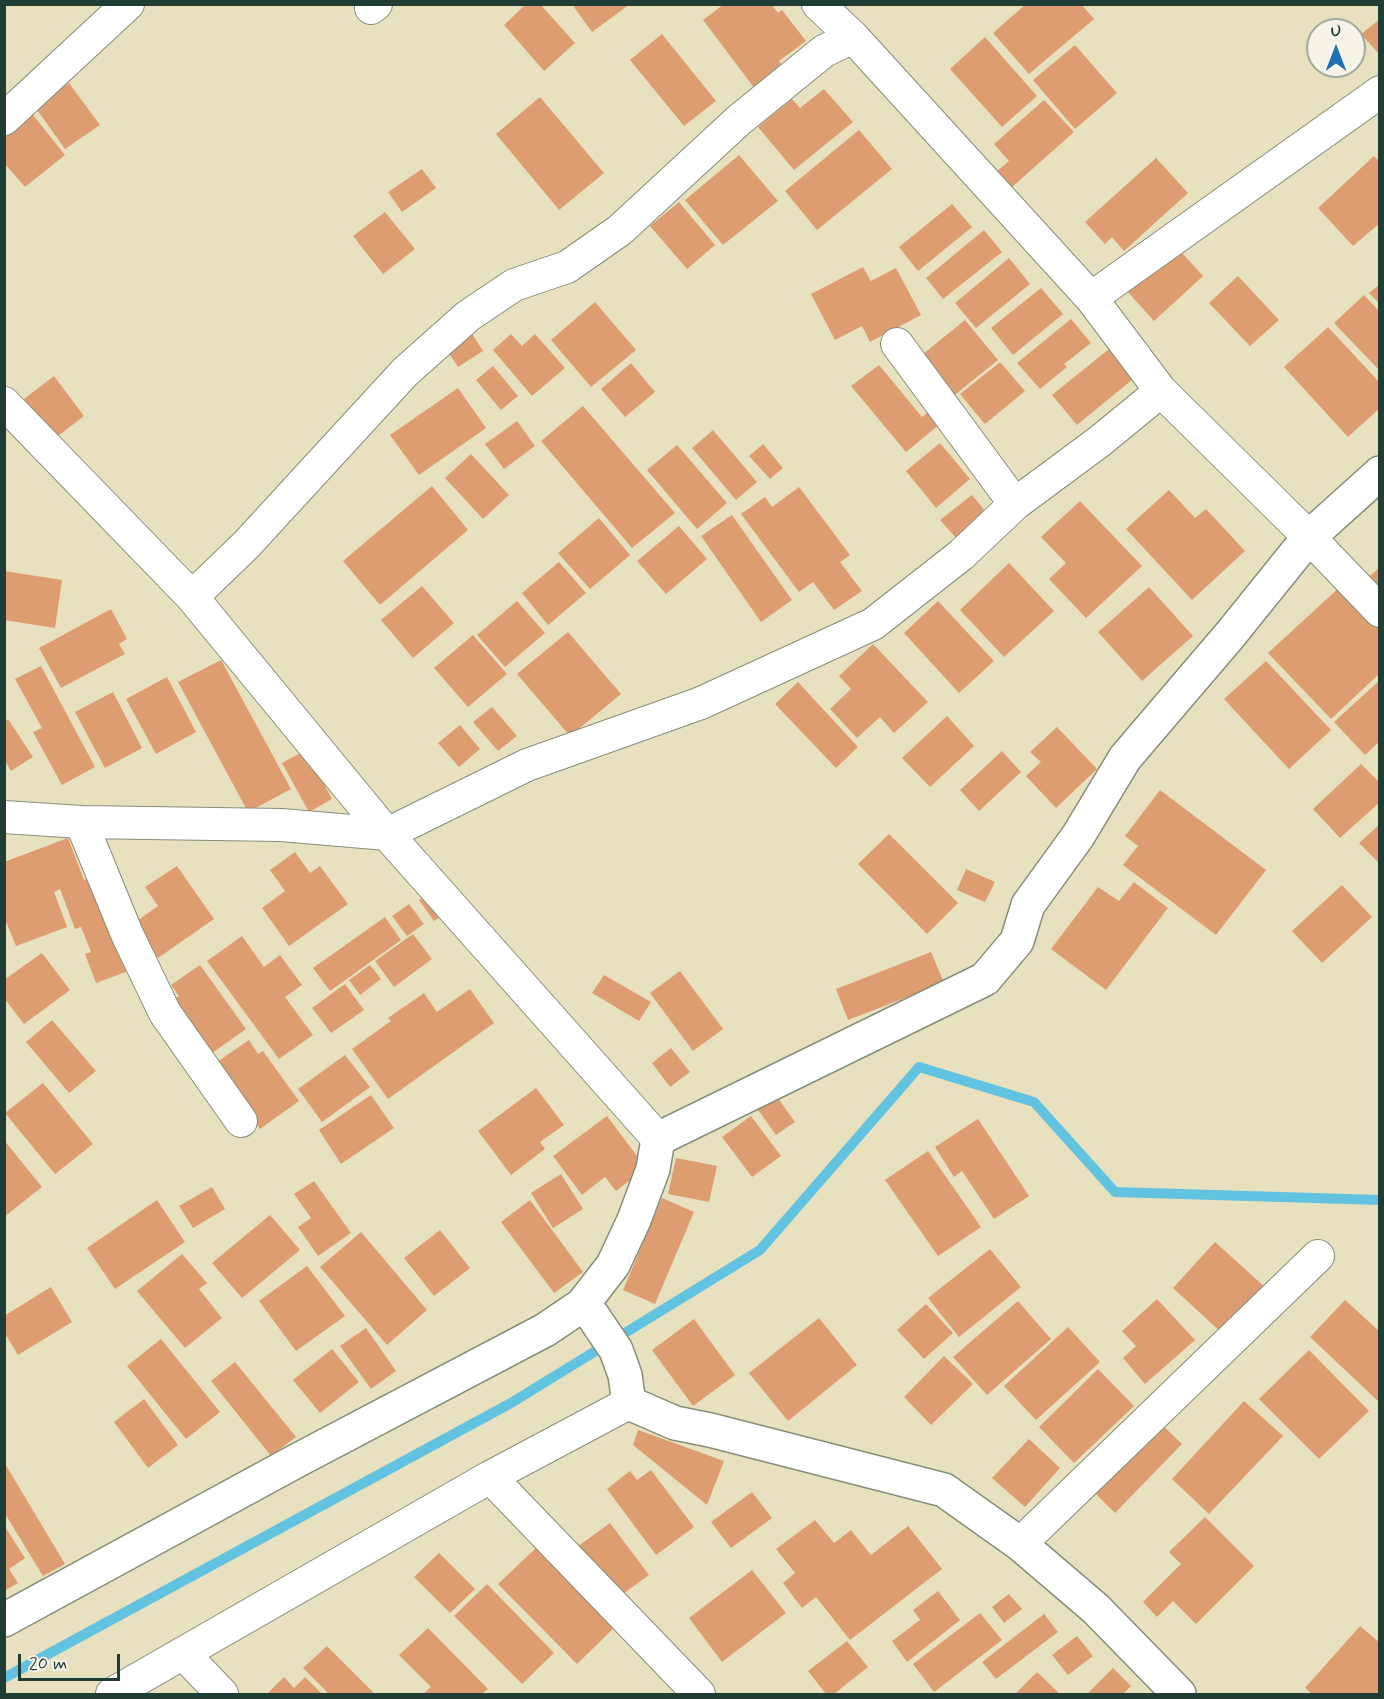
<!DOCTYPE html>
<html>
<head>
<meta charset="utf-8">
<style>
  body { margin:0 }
  #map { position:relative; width:1384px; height:1699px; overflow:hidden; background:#e8e1bf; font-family:Mynerve,sans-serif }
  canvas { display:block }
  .frame { position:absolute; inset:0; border:6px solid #1f3d34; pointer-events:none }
  .north { position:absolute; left:1306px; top:18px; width:60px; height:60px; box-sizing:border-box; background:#f7f3e8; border:2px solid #a1aaa0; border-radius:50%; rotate:0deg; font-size:16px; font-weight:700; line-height:24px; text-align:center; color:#1f3d34 }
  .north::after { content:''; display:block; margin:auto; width:21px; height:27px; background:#1f6fb2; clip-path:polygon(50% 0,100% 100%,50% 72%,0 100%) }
  .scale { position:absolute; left:18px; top:1654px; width:102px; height:27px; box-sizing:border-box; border:3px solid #1f3d34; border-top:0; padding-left:8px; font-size:18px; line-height:21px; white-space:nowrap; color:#1f3d34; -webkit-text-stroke:4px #f7f3e8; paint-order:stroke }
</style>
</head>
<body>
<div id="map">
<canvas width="1384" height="1699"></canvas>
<div class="frame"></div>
<div class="north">U</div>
<div class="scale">20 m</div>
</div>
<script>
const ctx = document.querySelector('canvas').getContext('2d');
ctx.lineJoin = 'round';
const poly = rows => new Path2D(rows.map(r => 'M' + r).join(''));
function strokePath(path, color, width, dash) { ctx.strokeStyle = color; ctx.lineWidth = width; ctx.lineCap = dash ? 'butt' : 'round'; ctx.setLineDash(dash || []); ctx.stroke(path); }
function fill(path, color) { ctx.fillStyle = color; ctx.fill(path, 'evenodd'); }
strokePath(poly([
  [4,1678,511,1403,760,1250,919,1067,1034,1102,1115,1192,1380,1200]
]), '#62c3e1', 10);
fill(poly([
  [526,4,540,4,575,43,544,71,504,25],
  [578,4,630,4,592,32,574,7],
  [724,4,771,4,778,13,782,10,806,41,779,61,784,68,755,89,703,20],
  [1026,4,1081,4,1094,19,1029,74,993,33],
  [1380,19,1380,55,1361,34],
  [662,34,716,101,684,126,630,60],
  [985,37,1037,96,1002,127,950,69],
  [1075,45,1117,93,1075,129,1033,80],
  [69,83,100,125,65,149,35,107],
  [824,89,853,122,794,170,758,127,792,99,800,108],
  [540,97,604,173,559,210,496,134],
  [1044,100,1074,132,1011,188,996,172,1009,161,994,144],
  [33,115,65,155,25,187,4,163,4,138],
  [859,130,892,169,817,230,785,191],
  [739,155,778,201,723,245,685,200],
  [1374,156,1380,162,1380,223,1353,246,1318,208],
  [1156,158,1188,193,1124,251,1112,237,1105,244,1085,222],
  [422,169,436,188,402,212,388,192],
  [679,202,715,245,687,269,650,226],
  [952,204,972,227,918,271,899,247],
  [385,212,415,249,383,274,353,236],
  [984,230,1002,252,943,299,926,278],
  [1175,245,1203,276,1154,321,1126,290],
  [1009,258,1030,284,976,328,955,303],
  [863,267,871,281,896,268,921,315,870,342,862,326,835,340,811,294],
  [1238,276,1279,320,1250,346,1209,303],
  [1380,284,1380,304,1369,293],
  [1041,288,1063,314,1013,355,991,328],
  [1364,295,1380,312,1380,371,1334,323],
  [595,302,636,350,591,387,551,340],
  [1071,319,1091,343,1064,364,1067,367,1040,389,1017,363],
  [965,320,998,360,951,398,918,358],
  [1328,327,1380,383,1380,408,1348,437,1284,367],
  [472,334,483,351,458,367,447,350],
  [511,334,522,346,535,334,565,368,532,396,493,350],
  [1109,349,1133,379,1077,425,1052,395],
  [1000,362,1025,391,985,424,960,394],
  [631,363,655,392,625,417,601,389],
  [879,365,922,417,929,411,940,424,906,452,851,386],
  [493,366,518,396,501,410,476,380],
  [54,376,84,416,54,439,24,399],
  [458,388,486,428,419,475,390,435],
  [583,406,675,513,632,548,541,441],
  [517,421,535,446,504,469,485,444],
  [713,430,757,482,736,500,692,448],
  [940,443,970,479,936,508,906,471],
  [763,444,783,468,770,479,749,456],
  [677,445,727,503,697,529,647,470],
  [471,454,509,495,483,519,445,478],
  [432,486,468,530,380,605,343,561],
  [799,487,850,555,840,562,862,591,834,610,813,582,799,592,741,514,765,497,772,507],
  [1169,490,1195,518,1206,509,1245,551,1192,600,1126,529],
  [972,495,987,513,956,538,940,520],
  [1080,501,1142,566,1086,618,1049,579,1066,563,1041,537],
  [732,515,792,600,761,622,701,536],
  [599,518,630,555,590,589,558,553],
  [679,526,707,559,666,594,637,561],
  [559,562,586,593,548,625,522,593],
  [1009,563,1054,611,1004,657,960,610],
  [1380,567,1380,600,1363,582],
  [4,571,62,580,55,628,4,620],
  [1342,585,1380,626,1380,673,1331,719,1268,653],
  [422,586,454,623,413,658,381,620],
  [1149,587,1193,636,1142,681,1098,632],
  [517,601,545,633,505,667,477,635],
  [938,601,994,661,959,693,904,633],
  [111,609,127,639,119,644,125,654,61,688,39,648],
  [568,632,621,694,570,736,517,674],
  [473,635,507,674,468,707,434,668],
  [873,644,928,702,894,733,880,717,857,738,830,709,851,689,839,676],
  [221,660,291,789,248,812,178,682],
  [1266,661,1331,730,1289,769,1224,699],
  [41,666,95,767,62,785,33,732,42,728,15,679],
  [167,677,196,732,156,754,126,699],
  [1380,680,1380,741,1365,755,1334,722],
  [798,682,858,747,836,768,775,704],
  [113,692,142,748,105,768,75,712],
  [492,707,517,736,498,751,473,722],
  [947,716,974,746,930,787,902,758],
  [8,719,33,757,11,771,5,761,5,722],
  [460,725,480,749,459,767,438,743],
  [1057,727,1097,769,1056,808,1026,776,1041,762,1030,752],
  [306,750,332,799,309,812,282,763],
  [1002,751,1021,772,979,811,960,790],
  [1361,764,1380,783,1380,802,1340,838,1313,809],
  [1160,790,1266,870,1216,935,1123,865,1138,846,1125,836],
  [1380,824,1380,864,1359,843],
  [889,834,958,903,927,934,858,864],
  [68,838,84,880,94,876,131,970,96,983,85,954,91,952,81,927,75,929,60,889,54,892,67,927,16,946,4,917,4,862],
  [295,852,310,873,320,866,348,904,289,946,262,908,285,891,270,870],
  [177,866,214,919,158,958,134,923,158,906,145,887],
  [966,869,995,882,985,902,957,890],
  [1134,882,1168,908,1106,990,1051,949,1098,887,1119,901],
  [1342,885,1372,917,1322,963,1292,931],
  [430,892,445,914,434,921,419,900],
  [409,904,424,924,407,936,392,916],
  [385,917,401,940,330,991,313,968],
  [413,934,432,959,394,987,375,961],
  [242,936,264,967,280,955,302,985,285,997,313,1035,279,1059,207,961],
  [931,952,944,983,848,1020,836,989],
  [42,953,70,990,24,1024,4,998,4,980],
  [200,965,246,1029,208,1056,169,1002,179,996,171,985],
  [370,965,381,979,360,995,349,980],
  [680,971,723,1029,693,1051,650,993],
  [604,975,651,1002,639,1021,592,993],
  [345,984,364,1010,331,1033,312,1008],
  [470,989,494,1023,388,1099,352,1049,391,1021,388,1018,424,993,437,1012],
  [52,1020,96,1071,69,1093,26,1042],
  [249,1040,258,1054,263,1051,299,1101,260,1129,214,1064],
  [671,1048,690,1072,670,1087,652,1063],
  [345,1055,370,1087,322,1122,298,1089],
  [43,1083,93,1144,55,1174,5,1113],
  [536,1088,564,1125,540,1142,545,1149,511,1175,478,1131],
  [775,1094,795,1122,776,1135,756,1107],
  [371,1095,394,1128,341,1164,319,1130],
  [607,1116,646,1168,616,1191,605,1177,582,1195,553,1156],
  [751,1116,781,1156,752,1177,722,1137],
  [978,1119,1029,1196,994,1219,962,1171,954,1177,935,1147],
  [4,1140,42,1187,4,1217],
  [928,1151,981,1227,938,1256,885,1180],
  [676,1158,717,1166,709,1202,668,1194],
  [561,1174,583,1209,553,1228,531,1193],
  [314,1181,351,1233,318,1256,298,1227,311,1218,294,1194],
  [212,1187,225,1209,193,1228,179,1206],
  [662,1198,694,1212,655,1304,623,1290],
  [157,1200,185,1242,115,1289,87,1248],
  [530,1200,583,1272,554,1293,501,1222],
  [270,1215,300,1250,242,1298,212,1263],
  [440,1230,470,1268,434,1296,404,1258],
  [361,1232,427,1310,387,1345,320,1267],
  [1215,1242,1266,1288,1223,1334,1173,1288],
  [990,1249,1021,1287,959,1337,928,1298],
  [182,1254,207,1283,199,1289,222,1318,185,1348,137,1291],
  [307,1266,345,1316,296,1351,259,1301],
  [51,1287,72,1322,18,1355,4,1332,4,1316],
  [1157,1299,1195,1340,1145,1384,1123,1358,1136,1346,1122,1331],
  [1345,1300,1380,1332,1380,1399,1378,1401,1310,1337],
  [1018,1301,1051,1339,987,1395,953,1357],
  [926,1304,953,1333,924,1359,897,1330],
  [819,1318,857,1365,788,1421,749,1373],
  [694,1319,735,1375,693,1406,652,1350],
  [1068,1327,1100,1362,1036,1420,1004,1386],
  [366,1328,396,1371,371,1389,340,1346],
  [161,1339,220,1412,186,1439,127,1366],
  [332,1349,359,1382,320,1413,293,1380],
  [1309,1350,1369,1411,1319,1459,1259,1399],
  [944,1356,973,1384,931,1425,904,1397],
  [235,1362,296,1437,271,1456,211,1381],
  [1098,1369,1134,1406,1074,1463,1039,1427],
  [144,1399,178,1445,148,1468,114,1422],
  [1244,1401,1283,1436,1209,1514,1172,1479],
  [1157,1420,1182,1444,1115,1513,1091,1489],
  [638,1430,724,1461,707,1505,633,1445],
  [1029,1439,1060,1468,1025,1507,992,1478],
  [4,1462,65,1564,43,1576,4,1512],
  [651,1470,694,1527,656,1555,607,1489,630,1471,637,1480],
  [752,1492,772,1518,731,1548,711,1522],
  [1205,1517,1254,1566,1196,1624,1173,1601,1157,1617,1143,1602,1181,1564,1169,1552],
  [815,1520,834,1543,851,1530,871,1555,908,1526,942,1569,850,1640,816,1597,802,1608,783,1583,795,1573,776,1549],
  [610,1523,649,1575,616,1599,577,1547],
  [4,1525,25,1558,9,1569,18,1583,4,1591],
  [537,1547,616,1626,577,1664,498,1584],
  [439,1553,475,1589,450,1613,414,1577],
  [752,1570,786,1613,722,1662,689,1618],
  [487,1584,554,1653,522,1684,454,1616],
  [938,1591,960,1620,907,1662,892,1641,920,1620,913,1610],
  [1009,1594,1022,1609,1004,1623,992,1607],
  [980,1613,1002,1640,934,1692,913,1664],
  [1044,1614,1058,1632,996,1679,982,1662],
  [1360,1626,1380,1643,1380,1694,1312,1694,1305,1688],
  [428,1628,488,1689,482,1694,423,1694,431,1687,399,1655],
  [1077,1636,1093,1656,1068,1675,1052,1655],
  [847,1641,868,1667,834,1694,826,1694,808,1671],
  [327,1646,375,1694,329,1694,303,1668],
  [1113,1668,1131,1686,1123,1694,1087,1694],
  [1037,1672,1060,1694,1015,1694],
  [284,1677,294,1688,305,1677,322,1694,267,1694]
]), '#de9d70');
const minor = poly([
  [818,4,853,37,1091,298,1161,391,1309,537,1380,611],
  [371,8,376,4],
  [4,119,128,4],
  [1091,298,1380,92],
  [897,344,1015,504],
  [4,403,192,597,387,834,658,1139],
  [192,597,246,545,405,372,468,316,514,285,567,267,620,230,739,120,824,51,853,37],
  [4,817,81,822,281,825,387,834,527,765,701,703,873,624,961,555,1015,504,1100,441,1161,391],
  [81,822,127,934,165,1013,241,1121],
  [490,1477,699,1694],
  [1020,1544,1318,1256],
  [183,1653,222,1694],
  [112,1694,490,1477,629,1403]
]);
const tertiary = poly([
  [582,1305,593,1316,616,1350,625,1375,629,1403,675,1423,710,1430,944,1490,1020,1544,1096,1609,1179,1694],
  [4,1620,298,1460,545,1330,582,1305,613,1265,634,1220,653,1169,658,1139,985,979,1017,941,1028,905,1078,836,1125,758,1230,635,1309,537,1380,473]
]);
strokePath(minor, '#848f7a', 34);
strokePath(tertiary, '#848f7a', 36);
strokePath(minor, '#fff', 32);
strokePath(tertiary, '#fff', 33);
</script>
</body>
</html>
